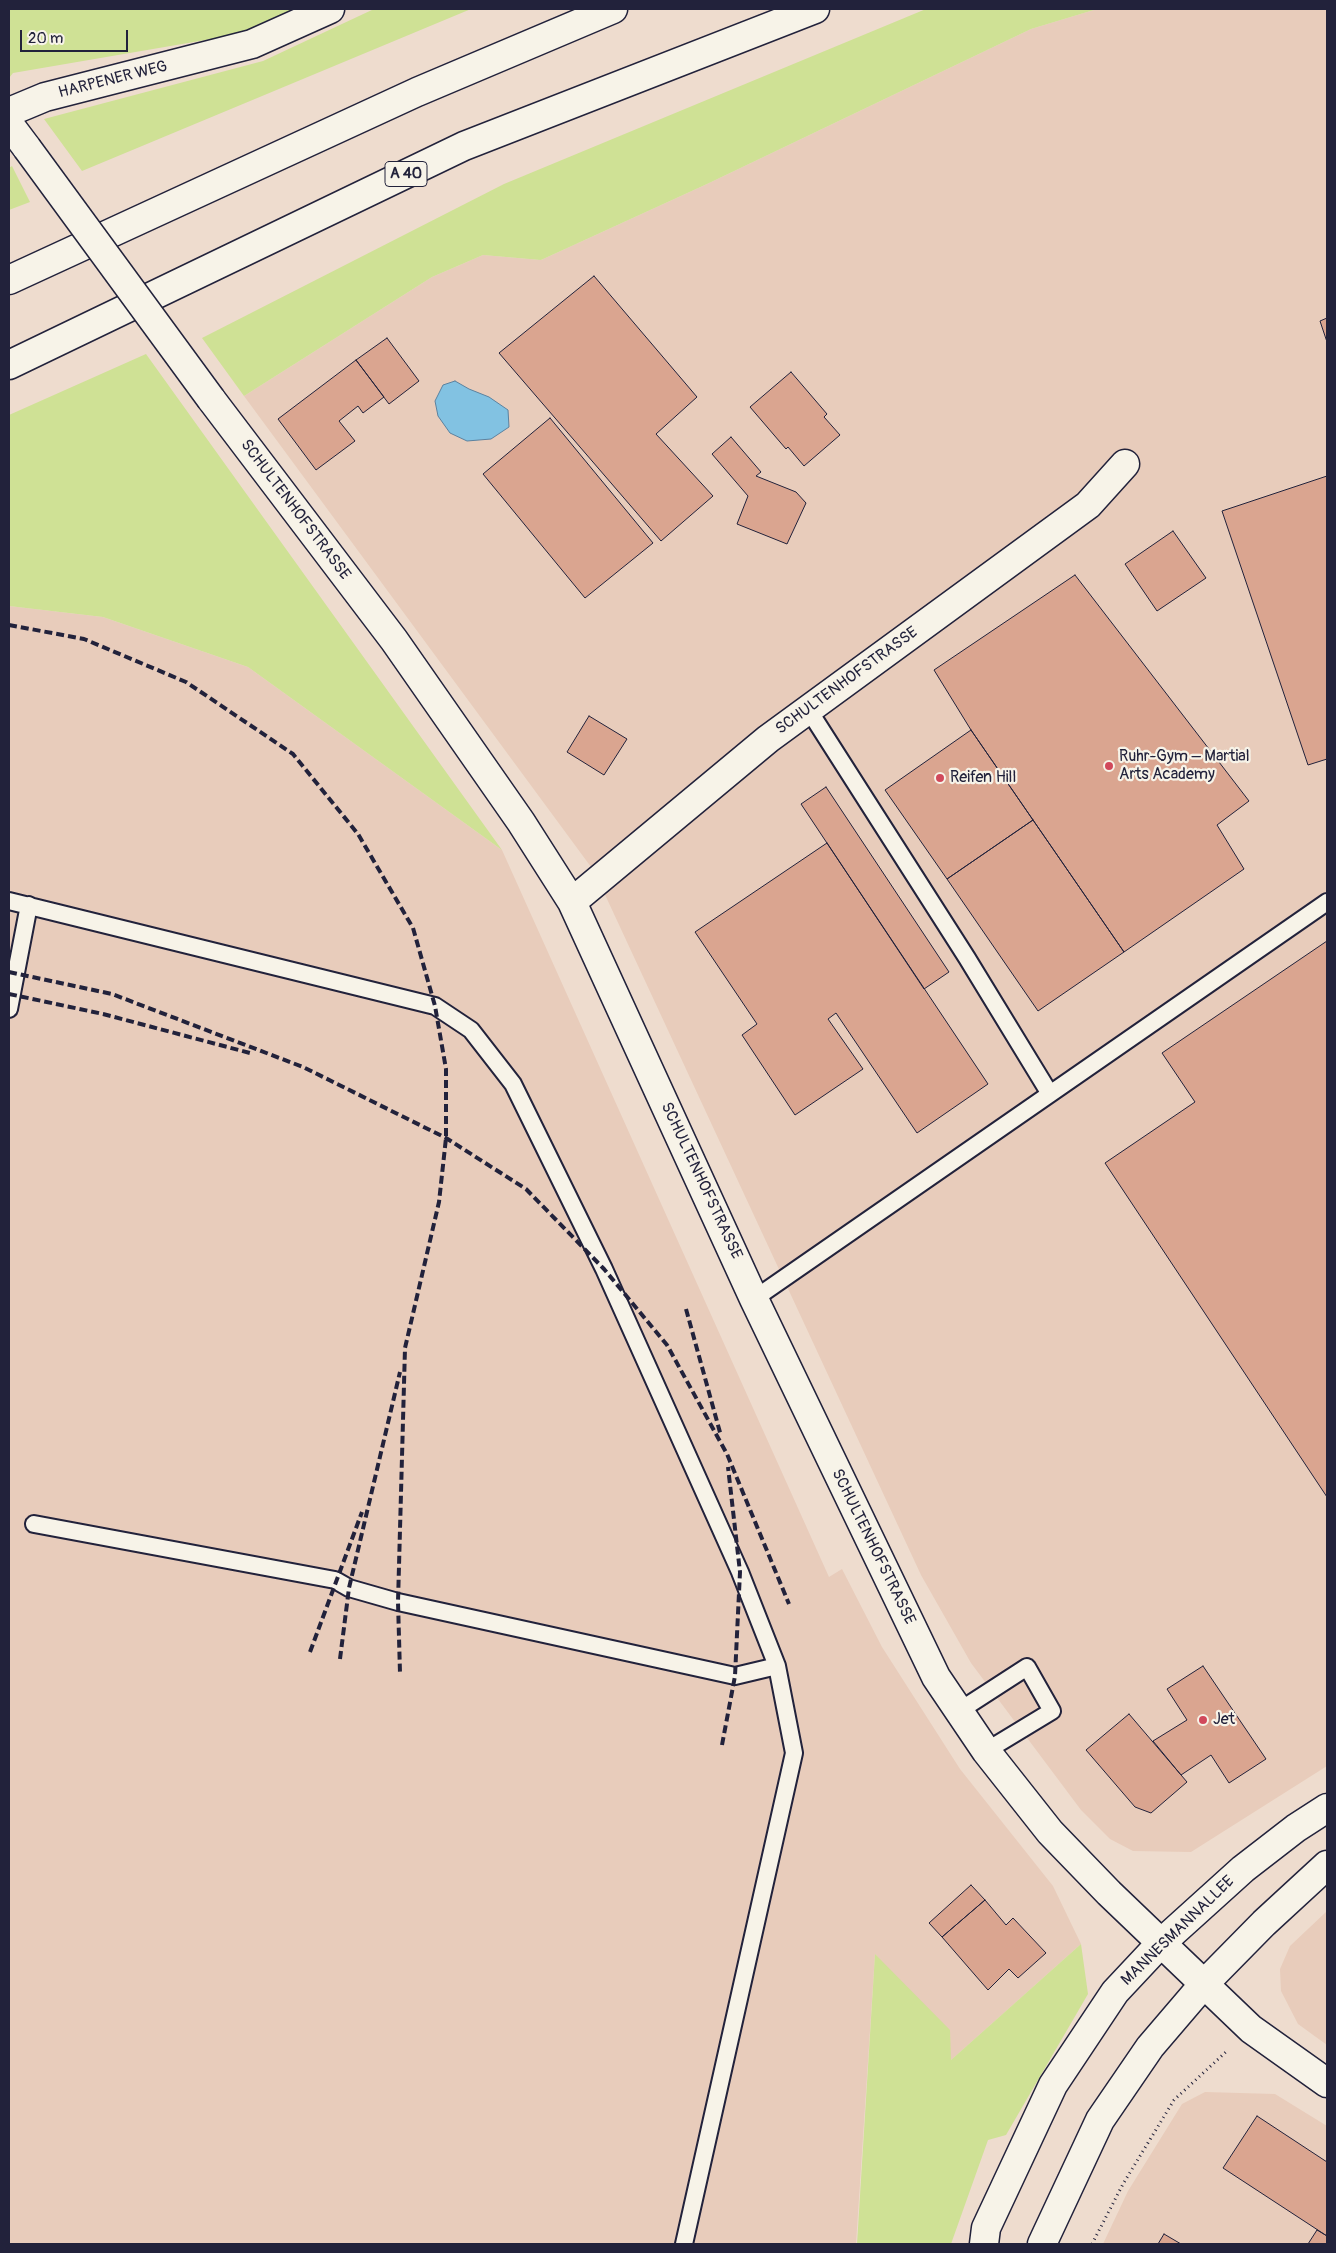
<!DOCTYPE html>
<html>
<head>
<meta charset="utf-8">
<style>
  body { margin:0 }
  #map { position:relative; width:1336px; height:2253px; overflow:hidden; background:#eedcce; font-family:Pangolin,sans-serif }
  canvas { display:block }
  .frame { position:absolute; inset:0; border:10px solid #22223b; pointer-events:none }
  .scale { position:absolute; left:20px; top:30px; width:108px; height:22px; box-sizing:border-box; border:2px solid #22223b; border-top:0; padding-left:6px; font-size:15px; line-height:18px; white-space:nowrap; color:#22223b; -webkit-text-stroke:4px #f7f3e8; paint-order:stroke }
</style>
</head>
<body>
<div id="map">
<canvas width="1336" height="2253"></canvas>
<div class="frame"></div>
<div class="scale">20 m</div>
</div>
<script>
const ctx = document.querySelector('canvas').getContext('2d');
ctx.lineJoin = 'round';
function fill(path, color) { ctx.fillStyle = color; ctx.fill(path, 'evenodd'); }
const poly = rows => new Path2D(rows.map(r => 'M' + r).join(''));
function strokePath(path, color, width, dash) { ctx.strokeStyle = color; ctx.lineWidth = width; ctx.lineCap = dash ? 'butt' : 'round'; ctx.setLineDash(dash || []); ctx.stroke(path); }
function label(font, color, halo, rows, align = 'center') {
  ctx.font = font + ' Pangolin,sans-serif'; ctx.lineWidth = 4.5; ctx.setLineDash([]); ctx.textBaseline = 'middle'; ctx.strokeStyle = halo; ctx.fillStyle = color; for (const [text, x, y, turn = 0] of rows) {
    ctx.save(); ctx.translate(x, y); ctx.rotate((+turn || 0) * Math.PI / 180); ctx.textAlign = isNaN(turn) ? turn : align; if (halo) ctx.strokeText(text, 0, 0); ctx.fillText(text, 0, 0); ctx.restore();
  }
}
fill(poly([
  [1097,9,1327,9,1327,1766,1191,1852,1133,1851,1110,1839,1081,1810,971,1663,921,1575,594,871,244,396,432,277,483,255,541,260,707,184,1031,29],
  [9,606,103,617,248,667,502,850,829,1577,842,1569,882,1647,960,1769,1053,1886,1081,1944,950,2061,875,1954,856,2244,9,2244],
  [1327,1911,1327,2045,1298,2024,1281,1991,1280,1969,1290,1946],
  [1205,2092,1275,2094,1327,2126,1327,2244,1103,2244,1128,2191,1182,2104]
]), '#e8ccbb');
fill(poly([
  [9,9,307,9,292,16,223,37,13,73,9,78],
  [374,9,471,9,82,171,44,119,263,61],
  [926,9,1097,9,1031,29,707,184,541,260,483,255,432,277,244,396,202,338,504,184],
  [12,166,30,202,9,210,9,168],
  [146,354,502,850,248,667,103,617,9,606,9,415],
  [1081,1944,1088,1994,1006,2135,988,2140,951,2244,857,2244,875,1954,950,2030,951,2060]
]), '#cfe195');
const water = poly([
  [455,381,469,389,489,397,508,410,509,427,491,439,467,441,450,433,438,416,435,401,443,385,455,381]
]);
fill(water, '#82c2e2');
strokePath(water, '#5c829f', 1);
const building = poly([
  [594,276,697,397,656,434,713,496,661,541,499,353,594,276],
  [1327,318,1327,342,1320,321,1327,318],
  [387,338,419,381,389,404,356,360,387,338],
  [356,360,384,397,363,413,358,406,339,421,355,441,316,470,278,419,356,360],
  [791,372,827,414,824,417,840,435,804,466,788,447,786,449,750,407,791,372],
  [550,418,653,543,585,598,483,474,550,418],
  [731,437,761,472,756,476,796,492,806,503,787,544,737,524,748,496,712,454,731,437],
  [1327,476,1327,759,1308,765,1222,511,1327,476],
  [1173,531,1206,578,1157,611,1125,564,1173,531],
  [1075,575,1249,801,1217,825,1244,869,1124,952,971,730,934,670,1075,575],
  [589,716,627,739,604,775,567,752,589,716],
  [971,730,1033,820,947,879,885,790,971,730],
  [826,787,949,972,924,989,801,804,826,787],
  [1033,820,1124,952,1038,1011,947,879,1033,820],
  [827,843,988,1084,917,1133,836,1013,828,1019,863,1069,795,1115,742,1035,757,1024,695,932,827,843],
  [1327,941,1327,1497,1105,1163,1195,1102,1162,1053,1327,941],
  [1203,1666,1266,1759,1229,1783,1211,1755,1181,1775,1153,1741,1187,1720,1167,1689,1203,1666],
  [1129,1714,1187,1782,1151,1813,1135,1807,1086,1750,1129,1714],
  [971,1885,985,1900,942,1937,929,1923,971,1885],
  [985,1900,1006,1925,1013,1918,1046,1953,1018,1978,1009,1969,988,1990,942,1937,985,1900],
  [1257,2116,1327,2162,1327,2236,1223,2168,1257,2116],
  [1317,2230,1327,2236,1327,2244,1308,2244,1317,2230],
  [1164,2234,1181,2244,1158,2244,1164,2234]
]);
fill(building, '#daa590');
strokePath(building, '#22223b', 1);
const lane = poly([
  [808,709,967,958,1050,1094],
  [9,901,435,1006,471,1030,513,1084,604,1269,740,1572,777,1666,794,1753,684,2244],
  [9,1009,29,905],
  [754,1299,1327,902],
  [34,1524,335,1580,349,1588,398,1602,735,1676,777,1666],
  [959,1711,1027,1667,1052,1711,986,1751]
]);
const street = poly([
  [9,112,45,97,252,44,330,9],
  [9,124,27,148],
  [211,399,394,640,521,822,572,902,754,1299,936,1677,986,1751,1050,1832,1109,1893,1251,2029,1327,2083],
  [572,902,768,739,1088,505,1125,464]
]);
const secondary = poly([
  [984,2244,986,2228,1053,2085,1115,1992,1160,1944,1243,1869,1296,1828,1327,1808],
  [1042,2244,1100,2120,1150,2047,1203,1985,1264,1923,1327,1865]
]);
const highway = poly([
  [9,280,417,92,613,9],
  [9,365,464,146,815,9]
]);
strokePath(lane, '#22223b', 20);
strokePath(street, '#22223b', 31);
strokePath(secondary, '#22223b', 31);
strokePath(highway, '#22223b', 31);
strokePath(poly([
  [1092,2244,1123,2184,1174,2100,1228,2050]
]), '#22223b', 3, [1, 4]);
strokePath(lane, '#f7f3e8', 16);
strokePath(street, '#f7f3e8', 28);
strokePath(secondary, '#f7f3e8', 28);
strokePath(highway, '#f7f3e8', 28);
strokePath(poly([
  [9,625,84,639,186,682,293,754,358,834,413,928,435,1006,446,1069,446,1138,439,1202,405,1348,398,1602,400,1673],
  [9,972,112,994,303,1067,446,1138,526,1189,604,1269,667,1345,727,1454,789,1604],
  [9,994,103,1014,250,1053],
  [686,1309,721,1436],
  [310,1652,362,1512],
  [340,1659,349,1588,400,1372],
  [722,1745,735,1676,740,1572,728,1467]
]), '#22223b', 4, [8, 4]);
const streetBridge = poly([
  [27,148,211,399]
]);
strokePath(streetBridge, '#22223b', 31, []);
strokePath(streetBridge, '#f7f3e8', 28);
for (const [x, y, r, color] of [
  [1109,766,5,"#d1495b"],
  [940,778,5,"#d1495b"],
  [1203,1720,5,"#d1495b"]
]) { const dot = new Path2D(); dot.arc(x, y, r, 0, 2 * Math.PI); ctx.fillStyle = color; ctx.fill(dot); strokePath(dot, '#f7f3e8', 2); }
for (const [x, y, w] of [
  [406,174,42]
]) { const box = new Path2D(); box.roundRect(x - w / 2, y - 12.5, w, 25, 4); ctx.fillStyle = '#f7f3e8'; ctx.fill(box); strokePath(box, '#22223b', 1); }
label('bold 15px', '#22223b', null, [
  ["A 40",406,174]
]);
label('16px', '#22223b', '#f7f3e8', [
  ["HARPENER WEG",113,80,-14],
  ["SCHULTENHOFSTRASSE",295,510,53],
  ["SCHULTENHOFSTRASSE",847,681,-36],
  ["SCHULTENHOFSTRASSE",701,1181,65],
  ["SCHULTENHOFSTRASSE",873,1547,64],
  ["MANNESMANNALLEE",1178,1931,-44]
]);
label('16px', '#22223b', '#f7f3e8', [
  ["Ruhr-Gym – Martial",1119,757],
  ["Arts Academy",1119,775],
  ["Reifen Hill",950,778],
  ["Jet",1213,1720]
], 'left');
</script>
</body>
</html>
